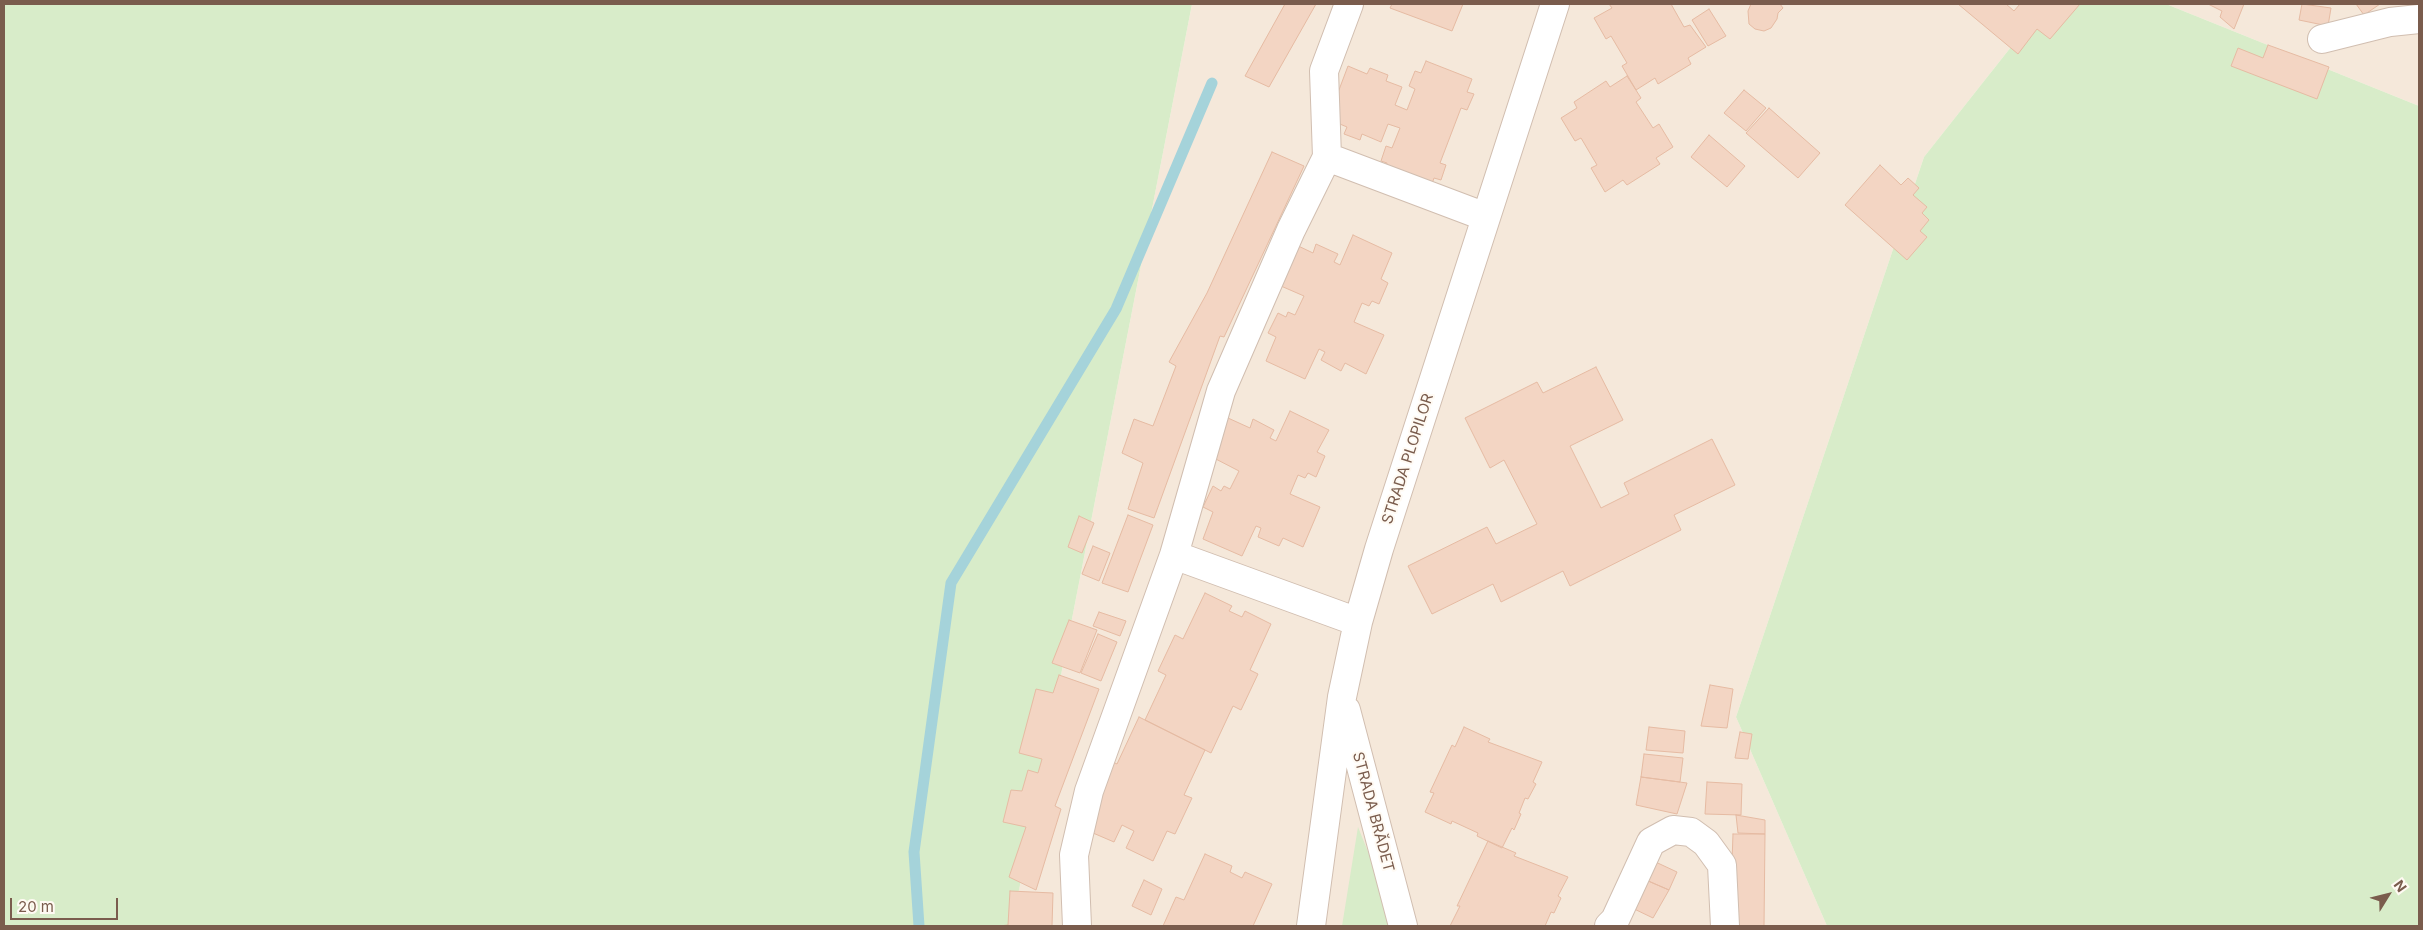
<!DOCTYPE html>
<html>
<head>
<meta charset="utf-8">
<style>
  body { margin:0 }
  #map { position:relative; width:2423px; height:930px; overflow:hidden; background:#fdf6ec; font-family:Inter,sans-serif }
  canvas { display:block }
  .frame { position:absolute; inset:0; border:5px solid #7a5c4d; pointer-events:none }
  .north { position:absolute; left:2363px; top:870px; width:50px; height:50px; -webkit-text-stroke:4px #fffaf3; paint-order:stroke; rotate:54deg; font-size:14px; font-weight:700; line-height:20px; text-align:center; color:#7a5c4d }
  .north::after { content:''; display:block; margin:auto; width:18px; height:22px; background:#7a5c4d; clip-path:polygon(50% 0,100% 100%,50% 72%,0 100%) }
  .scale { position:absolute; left:10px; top:898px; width:108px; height:22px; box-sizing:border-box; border:2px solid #7a5c4d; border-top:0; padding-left:6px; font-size:15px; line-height:18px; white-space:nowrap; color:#7a5c4d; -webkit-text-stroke:4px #fffaf3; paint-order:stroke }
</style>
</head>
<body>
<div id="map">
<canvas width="2423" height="930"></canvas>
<div class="frame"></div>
<div class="north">N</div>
<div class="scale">20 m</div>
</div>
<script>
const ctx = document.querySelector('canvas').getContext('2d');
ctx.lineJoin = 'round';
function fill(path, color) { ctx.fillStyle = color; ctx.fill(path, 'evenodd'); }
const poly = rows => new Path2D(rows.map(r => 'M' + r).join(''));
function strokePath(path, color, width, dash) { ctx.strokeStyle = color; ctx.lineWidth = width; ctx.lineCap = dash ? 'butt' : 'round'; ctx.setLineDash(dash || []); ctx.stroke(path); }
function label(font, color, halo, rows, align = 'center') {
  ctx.font = font + ' Inter,sans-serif'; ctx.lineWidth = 4; ctx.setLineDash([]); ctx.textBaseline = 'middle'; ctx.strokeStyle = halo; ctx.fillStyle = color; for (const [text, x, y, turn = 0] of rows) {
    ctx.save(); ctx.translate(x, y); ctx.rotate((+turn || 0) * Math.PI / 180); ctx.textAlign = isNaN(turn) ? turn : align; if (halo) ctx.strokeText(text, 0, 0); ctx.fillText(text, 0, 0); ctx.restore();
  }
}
fill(poly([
  [1192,4,2045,4,1924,157,1736,717,1827,926,1012,926],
  [2166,4,2419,4,2419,106]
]), '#f5e8da');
fill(poly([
  [4,4,1192,4,1012,926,4,926],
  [2045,4,2166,4,2419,106,2419,926,1827,926,1736,717,1924,157],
  [1358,827,1375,869,1391,926,1342,926]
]), '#d8ecc9');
strokePath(poly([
  [919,926,914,852,951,583,1116,309,1212,83]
]), '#a5d3da', 11);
const building = poly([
  [1285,4,1316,4,1269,87,1245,76,1285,4],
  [1392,4,1463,4,1452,31,1390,8,1392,4],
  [1609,4,1671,4,1684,27,1690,25,1706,47,1688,58,1691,64,1658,84,1655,78,1636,90,1622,66,1627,63,1611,36,1606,39,1594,18,1612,8,1609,4],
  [1751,4,1780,4,1783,8,1778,13,1777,19,1771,28,1764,31,1755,29,1749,24,1748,11,1751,4],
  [1958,4,2006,4,2014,11,2020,4,2080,4,2050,39,2037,29,2018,54,1958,4],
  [2208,4,2244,4,2234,29,2220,17,2222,11,2208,4],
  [2302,4,2331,8,2328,26,2299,20,2302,4],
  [2356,4,2380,4,2364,15,2356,4],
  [1709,9,1726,36,1708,46,1692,20,1709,9],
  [2268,45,2329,67,2317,99,2231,66,2238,48,2263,58,2268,45],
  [1426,61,1472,79,1467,92,1474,94,1467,110,1461,108,1440,163,1446,165,1441,180,1434,178,1428,195,1382,177,1387,163,1381,161,1386,146,1392,148,1400,128,1388,124,1381,142,1362,134,1360,140,1344,134,1347,127,1328,119,1348,66,1367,74,1370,68,1388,75,1386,81,1402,87,1395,105,1407,110,1415,89,1409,86,1415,71,1421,73,1426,61],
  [1627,76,1641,98,1636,102,1653,128,1659,124,1673,147,1656,158,1660,164,1627,185,1623,180,1605,192,1591,168,1597,165,1581,138,1575,141,1561,118,1577,108,1574,102,1606,81,1610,87,1627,76],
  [1744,90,1766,108,1746,131,1724,113,1744,90],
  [1769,108,1820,153,1798,178,1746,133,1769,108],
  [1709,135,1745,166,1727,187,1691,157,1709,135],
  [1272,152,1304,166,1224,337,1220,336,1154,518,1128,509,1143,463,1122,453,1134,419,1153,426,1176,366,1169,362,1207,293,1272,152],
  [1880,165,1901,185,1908,178,1919,188,1913,195,1927,207,1922,213,1929,220,1920,231,1927,237,1907,260,1845,205,1880,165],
  [1353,235,1392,253,1381,279,1388,283,1379,304,1372,301,1369,306,1362,303,1354,322,1384,335,1366,374,1345,363,1341,371,1321,360,1325,352,1319,349,1305,379,1266,361,1276,337,1268,333,1278,313,1286,317,1288,312,1295,315,1304,296,1274,283,1292,243,1313,253,1316,244,1338,254,1334,262,1340,265,1353,235],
  [1596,367,1623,420,1570,446,1601,508,1629,494,1624,483,1712,439,1735,485,1674,515,1681,530,1570,586,1563,571,1501,602,1493,584,1432,614,1408,566,1487,527,1496,544,1537,524,1504,460,1490,468,1465,418,1537,382,1543,393,1596,367],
  [1290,411,1329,430,1317,452,1325,456,1316,477,1308,473,1305,478,1298,475,1290,494,1320,507,1303,547,1283,538,1279,546,1258,537,1261,528,1256,526,1242,556,1203,539,1213,512,1203,507,1213,486,1221,491,1224,486,1230,489,1239,471,1210,456,1228,418,1250,428,1253,419,1274,430,1270,438,1276,441,1290,411],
  [1128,515,1153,525,1128,592,1102,583,1128,515],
  [1079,516,1094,523,1082,553,1068,547,1079,516],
  [1093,546,1110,553,1099,581,1082,574,1093,546],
  [1205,593,1232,606,1229,611,1242,617,1245,611,1271,624,1250,670,1258,674,1241,710,1233,706,1211,753,1145,720,1166,675,1158,671,1175,635,1183,639,1205,593],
  [1099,612,1126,621,1120,636,1093,626,1099,612],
  [1069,620,1097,630,1080,673,1052,663,1069,620],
  [1098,634,1117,642,1101,681,1081,673,1098,634],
  [1059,675,1099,689,1055,806,1061,809,1036,890,1009,877,1026,827,1003,822,1011,790,1022,791,1028,770,1038,773,1042,759,1019,753,1036,689,1053,693,1059,675],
  [1710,685,1733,689,1727,728,1701,726,1710,685],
  [1139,717,1205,750,1184,795,1192,798,1175,834,1167,831,1153,861,1126,848,1134,831,1122,825,1114,842,1086,830,1109,760,1117,764,1139,717],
  [1464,727,1490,739,1488,742,1542,762,1533,782,1536,784,1528,799,1525,798,1519,813,1521,814,1514,830,1512,828,1502,848,1477,836,1478,833,1452,821,1451,824,1425,812,1434,793,1430,792,1452,745,1455,747,1464,727],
  [1649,727,1685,731,1683,753,1646,750,1649,727],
  [1740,732,1752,734,1748,759,1735,758,1740,732],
  [1644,754,1683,758,1680,782,1641,777,1644,754],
  [1641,777,1687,783,1677,814,1636,805,1641,777],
  [1707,782,1742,784,1741,815,1705,814,1707,782],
  [1736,815,1765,820,1765,834,1738,833,1736,815],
  [1733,834,1765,834,1764,926,1734,926,1730,920,1733,834],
  [1488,841,1516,853,1514,856,1568,877,1558,896,1561,898,1554,913,1551,912,1545,926,1450,926,1460,906,1457,906,1488,841],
  [1205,854,1232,866,1230,872,1242,878,1245,872,1272,884,1253,926,1163,926,1176,897,1184,900,1205,854],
  [1647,858,1677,872,1669,890,1639,877,1647,858],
  [1639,877,1669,890,1653,918,1628,906,1639,877],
  [1144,880,1162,889,1151,915,1132,906,1144,880],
  [1010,891,1053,893,1052,926,999,926,1008,925,1010,891]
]);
fill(building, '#f3d5c3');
strokePath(building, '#e6bba3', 1);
const minor = poly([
  [2322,39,2390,22,2419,19],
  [1327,157,1486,217],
  [1174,555,1358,622],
  [1346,710,1403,926],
  [1077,926,1074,855,1089,791,1174,555,1221,391,1291,230,1327,157,1324,71,1349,4],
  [1311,926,1342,697,1358,622,1379,549,1555,4],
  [1609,926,1615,920,1651,842,1673,830,1691,832,1706,843,1722,865,1725,926]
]);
strokePath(minor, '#d1beb0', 30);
strokePath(minor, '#fff', 28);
label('15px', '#7a5c4d', '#fffaf3', [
  ["STRADA PLOPILOR",1408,459,-72],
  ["STRADA BRĂDET",1373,812,75]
]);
</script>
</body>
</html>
